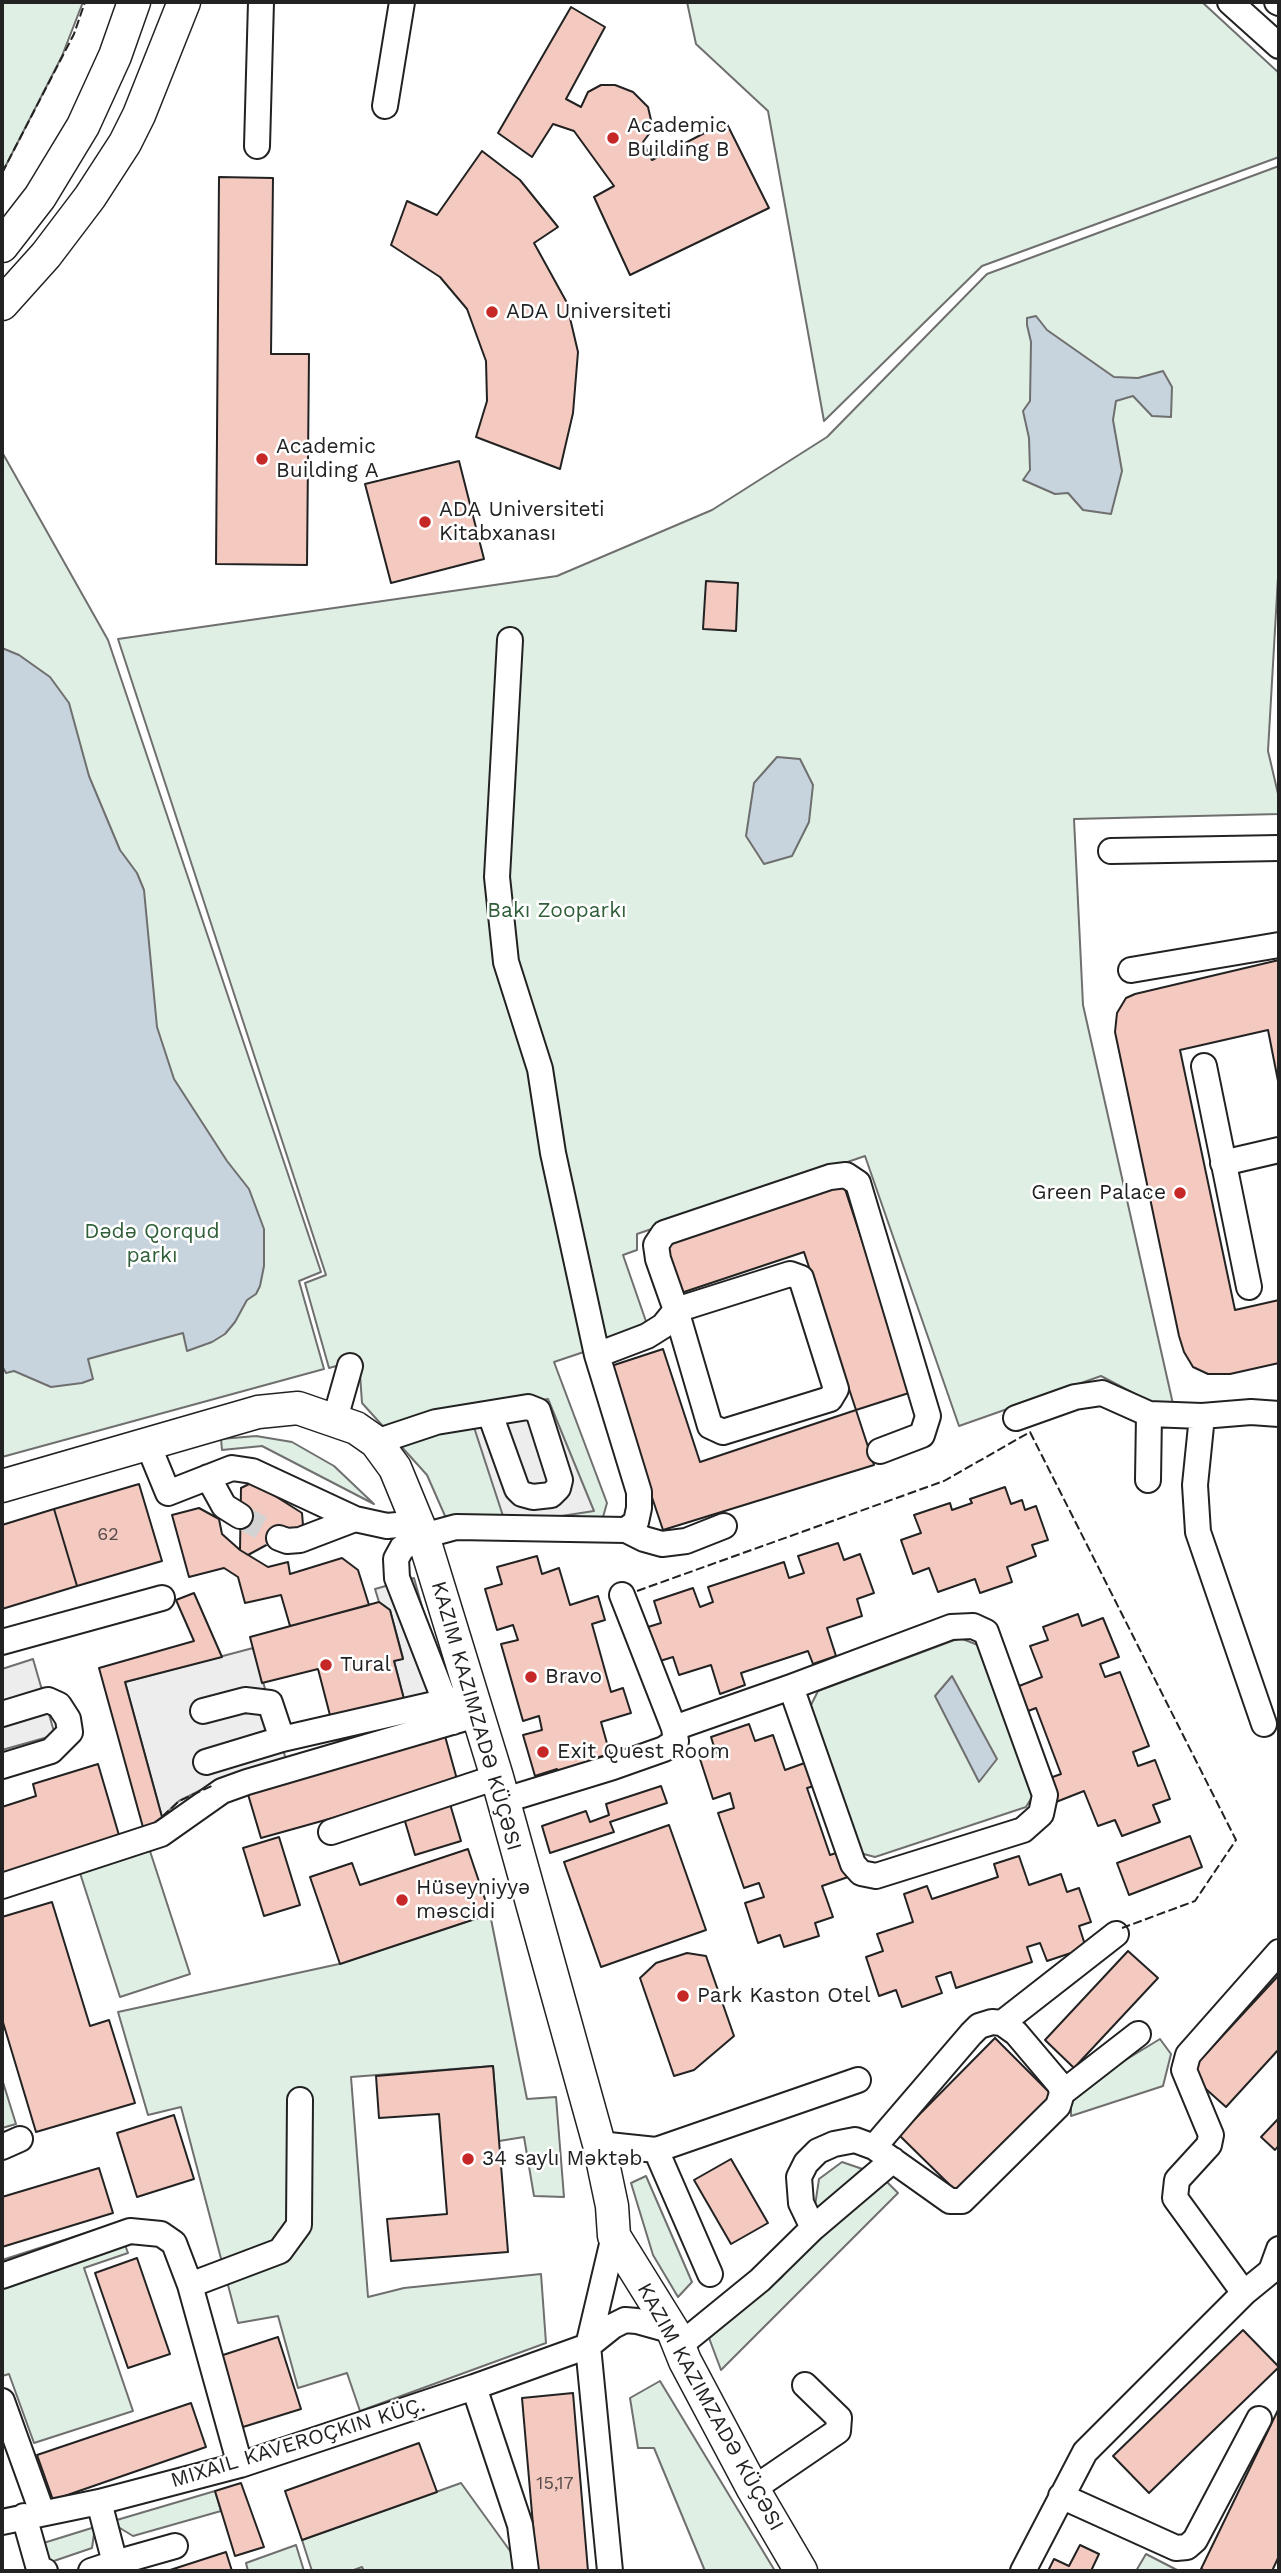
<!DOCTYPE html>
<html>
<head>
<meta charset="utf-8">
<style>
  body { margin:0 }
  #map { position:relative; width:1281px; height:2573px; overflow:hidden; background:#fff; font-family:"Work Sans",sans-serif }
  canvas { display:block }
  .frame { position:absolute; inset:0; border:4px solid #222; pointer-events:none }
</style>
</head>
<body>
<div id="map">
<canvas width="1281" height="2573"></canvas>
<div class="frame"></div>
</div>
<script>
const ctx = document.querySelector('canvas').getContext('2d');
ctx.lineJoin = 'round';
function fill(path, color) { ctx.fillStyle = color; ctx.fill(path, 'evenodd'); }
const poly = rows => new Path2D(rows.map(r => 'M' + r).join(''));
function strokePath(path, color, width, dash) { ctx.strokeStyle = color; ctx.lineWidth = width; ctx.lineCap = dash ? 'butt' : 'round'; ctx.setLineDash(dash || []); ctx.stroke(path); }
function label(font, color, halo, rows, align = 'center') {
  ctx.font = font + ' "Work Sans",sans-serif'; ctx.lineWidth = 5; ctx.setLineDash([]); ctx.textBaseline = 'middle'; ctx.strokeStyle = halo; ctx.fillStyle = color; for (const [text, x, y, turn = 0] of rows) {
    ctx.save(); ctx.translate(x, y); ctx.rotate((+turn || 0) * Math.PI / 180); ctx.textAlign = isNaN(turn) ? turn : align; if (halo) ctx.strokeText(text, 0, 0); ctx.fillText(text, 0, 0); ctx.restore();
  }
}
const green = poly([
  [2,2,83,2,62,56,2,173,2,2],
  [687,2,1202,2,1279,73,1279,157,982,266,824,421,768,111,696,44,687,2],
  [1279,166,1279,560,1268,751,1279,798,1279,814,1074,819,1083,1005,1173,1404,1156,1405,1101,1376,959,1426,865,1156,637,1234,637,1250,623,1255,649,1330,554,1362,607,1503,601,1524,567,1530,445,1516,427,1475,362,1403,359,1360,329,1368,305,1283,326,1275,118,639,557,576,712,510,827,437,987,274,1279,166],
  [2,452,108,640,321,1272,299,1281,324,1369,2,1457,2,452],
  [256,1436,292,1442,334,1466,374,1504,262,1446,222,1450,221,1439,256,1436],
  [960,1638,983,1647,1035,1792,1026,1807,875,1857,860,1853,810,1707,818,1691,960,1638],
  [149,1848,190,1974,120,1997,79,1870,149,1848],
  [490,1914,527,2099,556,2097,564,2197,534,2196,524,2137,499,2141,493,2066,351,2077,368,2297,404,2288,541,2274,546,2343,360,2411,347,2373,298,2388,278,2316,238,2323,181,2107,148,2115,118,2012,339,1964,490,1914],
  [1160,2039,1171,2054,1163,2086,1071,2116,1071,2093,1160,2039],
  [2,2079,16,2124,2,2128,2,2079],
  [842,2162,880,2175,898,2193,721,2370,709,2338,782,2277,813,2219,819,2179,842,2162],
  [646,2176,692,2282,678,2297,653,2255,631,2183,646,2176],
  [117,2223,128,2253,84,2268,133,2411,34,2443,9,2374,2,2376,2,2260,117,2223],
  [660,2381,775,2571,705,2571,654,2448,638,2448,630,2398,660,2381],
  [461,2483,513,2555,514,2571,364,2571,362,2567,351,2571,312,2571,302,2540,461,2483],
  [215,2491,221,2511,133,2536,110,2522,215,2491],
  [95,2527,92,2548,45,2564,37,2545,95,2527],
  [296,2545,304,2571,248,2571,246,2563,296,2545],
  [1146,2554,1179,2571,1136,2571,1146,2554]
]);
fill(green, '#e0efe3');
strokePath(green, '#6f6f6f', 2);
const parking = poly([
  [548,1399,594,1511,542,1519,503,1516,468,1409,483,1409,548,1399],
  [414,1578,447,1696,405,1703,394,1661,403,1658,390,1610,379,1602,375,1589,414,1578],
  [253,1648,287,1763,207,1787,179,1801,162,1817,125,1682,253,1648],
  [33,1659,55,1735,2,1750,2,1669,33,1659]
]);
fill(parking, '#ededed');
strokePath(parking, '#6f6f6f', 2);
const water = poly([
  [1036,316,1047,330,1114,377,1138,378,1163,371,1172,387,1171,417,1152,416,1133,396,1116,401,1113,420,1122,471,1111,514,1083,510,1068,493,1055,494,1023,480,1030,470,1029,438,1023,411,1030,401,1031,342,1027,325,1027,318,1036,316],
  [2,648,19,655,50,677,69,703,89,776,120,850,137,873,144,890,157,1027,174,1079,227,1161,249,1189,264,1229,264,1266,260,1286,256,1294,247,1300,235,1322,225,1334,212,1342,187,1351,183,1333,88,1359,93,1379,82,1383,51,1387,14,1371,6,1373,2,1366,2,648],
  [777,757,800,759,813,785,809,822,792,856,764,864,746,836,754,783,777,757],
  [952,1676,997,1759,979,1782,935,1696,952,1676]
]);
fill(water, '#c7d3dd');
strokePath(water, '#6f6f6f', 2);
const building = poly([
  [571,7,605,27,566,99,581,107,588,92,601,85,615,85,633,92,648,107,651,120,649,134,643,142,652,160,726,122,769,208,630,275,594,197,614,186,574,131,553,124,532,157,498,133,571,7],
  [482,151,520,180,558,227,534,243,566,301,578,352,573,413,560,469,476,437,487,401,486,361,467,309,440,277,391,245,407,201,437,215,482,151],
  [219,177,273,178,271,354,309,354,307,565,216,564,219,177],
  [459,461,484,559,391,583,365,484,459,461],
  [706,581,738,583,736,631,703,629,706,581],
  [1279,960,1279,1086,1268,1030,1180,1050,1235,1310,1279,1300,1279,1363,1230,1374,1208,1374,1193,1367,1184,1352,1179,1336,1115,1032,1117,1013,1126,998,1135,994,1279,960],
  [843,1183,912,1392,856,1410,804,1252,681,1293,665,1242,843,1183],
  [663,1349,700,1462,856,1410,874,1465,663,1530,608,1367,663,1349],
  [253,1482,302,1513,303,1525,248,1555,240,1550,241,1488,253,1482],
  [139,1484,162,1561,77,1586,54,1509,139,1484],
  [1005,1487,1011,1504,1022,1500,1025,1510,1036,1506,1048,1540,1032,1545,1036,1556,1007,1567,1012,1582,980,1593,975,1579,938,1592,929,1568,913,1574,901,1540,921,1533,914,1515,950,1503,952,1510,972,1503,970,1499,1005,1487],
  [199,1508,219,1519,222,1534,240,1550,268,1567,288,1562,290,1574,342,1558,358,1570,369,1605,290,1626,281,1595,245,1603,238,1577,224,1568,189,1577,172,1515,199,1508],
  [54,1509,77,1586,2,1609,2,1525,54,1509],
  [838,1543,844,1560,860,1554,874,1593,857,1599,862,1616,827,1628,836,1656,813,1664,808,1651,741,1673,745,1685,720,1694,711,1665,679,1675,673,1657,660,1661,648,1627,661,1623,654,1601,693,1588,700,1607,713,1602,708,1587,784,1562,789,1578,804,1573,798,1556,838,1543],
  [537,1556,542,1574,559,1568,570,1605,598,1596,605,1620,592,1624,611,1692,623,1688,631,1713,601,1722,610,1754,592,1759,595,1772,561,1781,557,1769,535,1776,523,1735,542,1730,539,1716,523,1721,501,1644,518,1640,513,1625,497,1630,485,1589,502,1584,497,1567,537,1556],
  [194,1593,222,1657,125,1682,162,1817,144,1831,99,1668,194,1641,176,1600,194,1593],
  [379,1602,390,1610,403,1659,394,1661,405,1703,332,1723,318,1669,262,1683,250,1637,379,1602],
  [1078,1614,1082,1626,1103,1618,1119,1657,1100,1664,1105,1677,1120,1672,1149,1746,1133,1752,1138,1766,1155,1760,1170,1799,1153,1805,1160,1822,1122,1836,1115,1820,1098,1826,1084,1791,1056,1802,1047,1779,1061,1774,1036,1708,1023,1713,1014,1688,1042,1677,1030,1646,1048,1640,1043,1627,1078,1614],
  [749,1724,755,1741,773,1735,785,1770,813,1760,821,1784,807,1788,830,1855,842,1851,851,1876,822,1886,833,1917,815,1923,819,1936,784,1947,780,1935,758,1943,745,1903,764,1897,759,1883,744,1888,718,1813,734,1808,730,1793,713,1799,700,1759,716,1753,711,1737,749,1724],
  [445,1736,458,1783,261,1838,247,1791,445,1736],
  [98,1764,121,1842,2,1878,2,1807,36,1796,33,1784,98,1764],
  [661,1786,667,1803,610,1822,614,1832,550,1853,542,1826,586,1811,590,1822,609,1815,606,1804,661,1786],
  [450,1804,461,1841,415,1855,404,1818,450,1804],
  [669,1825,706,1930,601,1967,564,1862,669,1825],
  [1190,1836,1202,1867,1129,1895,1117,1863,1190,1836],
  [279,1837,300,1905,264,1916,243,1848,279,1837],
  [468,1849,490,1914,340,1964,310,1877,352,1863,360,1885,468,1849],
  [1019,1856,1029,1885,1061,1874,1067,1892,1079,1888,1091,1922,1079,1926,1086,1948,1047,1961,1040,1943,1027,1947,1032,1962,956,1988,951,1972,936,1977,942,1993,902,2007,896,1990,879,1996,866,1957,883,1951,877,1934,913,1922,904,1894,927,1886,932,1899,998,1877,994,1864,1019,1856],
  [52,1902,90,2026,109,2020,135,2103,36,2132,2,2019,2,1917,52,1902],
  [1128,1951,1158,1978,1074,2068,1045,2040,1128,1951],
  [687,1953,706,1956,734,2036,694,2070,674,2076,640,1978,656,1963,687,1953],
  [1279,1975,1279,2049,1226,2107,1188,2073,1279,1975],
  [995,2038,1052,2095,956,2191,899,2135,995,2038],
  [493,2066,508,2252,391,2261,387,2219,447,2214,439,2114,379,2118,376,2076,493,2066],
  [174,2115,194,2179,137,2197,117,2133,174,2115],
  [1279,2118,1279,2145,1275,2150,1261,2137,1279,2118],
  [731,2159,768,2223,731,2244,694,2180,731,2159],
  [99,2168,113,2213,2,2247,2,2197,99,2168],
  [137,2258,170,2354,128,2368,95,2273,137,2258],
  [1243,2330,1279,2367,1149,2493,1113,2456,1243,2330],
  [278,2337,301,2409,243,2427,220,2356,278,2337],
  [573,2393,588,2571,537,2571,522,2398,573,2393],
  [191,2403,206,2447,53,2500,37,2455,191,2403],
  [1279,2408,1279,2556,1272,2571,1206,2571,1201,2569,1279,2408],
  [419,2443,437,2492,302,2540,285,2491,419,2443],
  [241,2483,264,2547,235,2556,215,2491,241,2483],
  [1080,2545,1099,2554,1091,2571,1048,2571,1054,2559,1069,2566,1080,2545],
  [226,2552,232,2571,167,2571,226,2552]
]);
fill(building, '#f3c9c0');
strokePath(building, '#222', 2);
strokePath(poly([
  [240,1516,279,1538]
]), '#d3d3d3', 24, [24, 12]);
const minor = poly([
  [1230,2,1279,46],
  [1277,2,1279,3],
  [385,106,402,2],
  [257,146,261,2],
  [510,640,497,877,506,962,540,1069,553,1153,597,1355],
  [1111,851,1279,848],
  [1131,970,1279,945],
  [1204,1066,1249,1287],
  [1223,1163,1279,1150],
  [1202,1416,1195,1485,1198,1532,1264,1724],
  [1016,1418,1075,1397,1102,1393,1149,1414,1202,1416,1251,1412,1279,1414],
  [335,1419,350,1366],
  [147,1442,168,1493,232,1468,252,1471,355,1519,387,1526,418,1523],
  [376,1442,436,1422,528,1407,538,1411,560,1480,558,1488,551,1495,533,1497,522,1494,517,1489,490,1414],
  [208,1477,224,1506,240,1516],
  [1148,1480,1149,1414],
  [626,1530,644,1539,662,1544,686,1541,724,1526],
  [279,1538,287,1541,300,1540,355,1519],
  [2,1642,162,1598],
  [203,1711,245,1700,270,1703,282,1739],
  [2,1714,48,1700,59,1705,68,1719,70,1732,51,1751,2,1766],
  [453,1722,397,1578,396,1559,402,1548,423,1536,456,1527,626,1530,636,1522,639,1508,639,1492,597,1355,647,1336,663,1326,676,1310,790,1274,801,1278,836,1389,830,1399,723,1432,710,1426,676,1310,658,1259,656,1245,664,1233,830,1177,846,1175,858,1183,928,1416,922,1435,880,1451],
  [674,1728,791,1687,951,1627,973,1626,986,1632,1045,1795,1041,1814,1023,1830,876,1876,861,1873,853,1864,791,1687],
  [206,1762,282,1739,461,1698],
  [502,1801,613,1767,664,1749,676,1741,674,1728,622,1595],
  [331,1832,497,1777],
  [2,1886,161,1834,222,1791,247,1782,469,1717],
  [1062,2093,1138,2034],
  [599,2144,656,2150,858,2080],
  [2,2147,20,2139],
  [874,2147,971,2034,979,2026,992,2022,1002,2023],
  [656,2150,710,2274],
  [813,2228,893,2160],
  [2,2276,130,2231,161,2234,174,2243,190,2285,240,2465],
  [190,2285,280,2251,299,2225,300,2100],
  [1244,2293,1175,2198,1177,2180,1209,2145,1211,2135,1184,2070,1188,2055,1279,1952],
  [679,2346,760,2280,813,2228,801,2203,799,2177,806,2163,818,2151,834,2144,855,2140,874,2147,950,2201,962,2201,1058,2106,1062,2093,1060,2085,1016,2033,1002,2023,1116,1934],
  [474,2387,520,2525,526,2571],
  [2,2401,42,2512],
  [753,2489,838,2431,839,2418,805,2385],
  [1061,2496,1176,2548,1187,2547,1195,2540,1259,2419],
  [24,2516,39,2569,45,2571],
  [2,2522,99,2502,240,2465,474,2387,588,2346,613,2326,625,2320,637,2321,673,2331],
  [115,2563,175,2546],
  [91,2571,115,2563,99,2502],
  [610,2571,588,2346,614,2236],
  [1023,2571,1085,2452,1244,2293,1271,2271,1279,2249]
]);
const major = poly([
  [2,246,40,197,83,126,115,56,134,2],
  [2,304,46,255,90,197,125,143,139,115,184,2],
  [2,1486,258,1412,298,1408,356,1428,376,1442,395,1468,423,1536,497,1777,599,2144,612,2206,614,2236,673,2331,685,2361,753,2489,801,2571]
]);
strokePath(minor, '#222', 28);
strokePath(major, '#222', 35);
strokePath(minor, '#fff', 24);
strokePath(major, '#fff', 32);
strokePath(poly([
  [2,173,74,34,85,2],
  [637,1591,944,1481,1030,1432,1236,1840,1195,1901,1122,1928],
  [162,1817,179,1801,214,1785]
]), '#222', 2, [9, 3.5]);
for (const [x, y, r, color] of [
  [613,138,7,"#c62828"],
  [492,312,7,"#c62828"],
  [262,459,7,"#c62828"],
  [425,522,7,"#c62828"],
  [1180,1193,7,"#c62828"],
  [326,1665,7,"#c62828"],
  [531,1677,7,"#c62828"],
  [543,1752,7,"#c62828"],
  [402,1900,7,"#c62828"],
  [683,1996,7,"#c62828"],
  [468,2159,7,"#c62828"]
]) { const dot = new Path2D(); dot.arc(x, y, r, 0, 2 * Math.PI); ctx.fillStyle = color; ctx.fill(dot); strokePath(dot, '#fff', 2.5); }
label('18px', '#564c4a', null, [
  ["62",108,1535],
  ["15,17",555,2484]
]);
label('21px', '#222', '#fff', [
  ["Academic",627,126],
  ["Building B",627,150],
  ["ADA Universiteti",506,312],
  ["Academic",276,447],
  ["Building A",276,471],
  ["ADA Universiteti",439,510],
  ["Kitabxanası",439,534],
  ["Green Palace",1166,1193,"right"],
  ["Tural",340,1665],
  ["Bravo",545,1677],
  ["Exit Quest Room",557,1752],
  ["Hüseyniyyə",416,1888],
  ["məscidi",416,1912],
  ["Park Kaston Otel",697,1996],
  ["34 saylı Məktəb",482,2159]
], 'left');
label('21px', '#2f5e38', '#fff', [
  ["Bakı Zooparkı",557,911],
  ["Dədə Qorqud",152,1232],
  ["parkı",152,1256]
]);
label('21px', '#222', '#fff', [
  ["KAZIM KAZIMZADƏ KÜÇƏSI",476,1716,74],
  ["KAZIM KAZIMZADƏ KÜÇƏSI",710,2407,61],
  ["MIXAIL KAVEROÇKIN KÜÇ.",298,2443,-17]
]);
</script>
</body>
</html>
